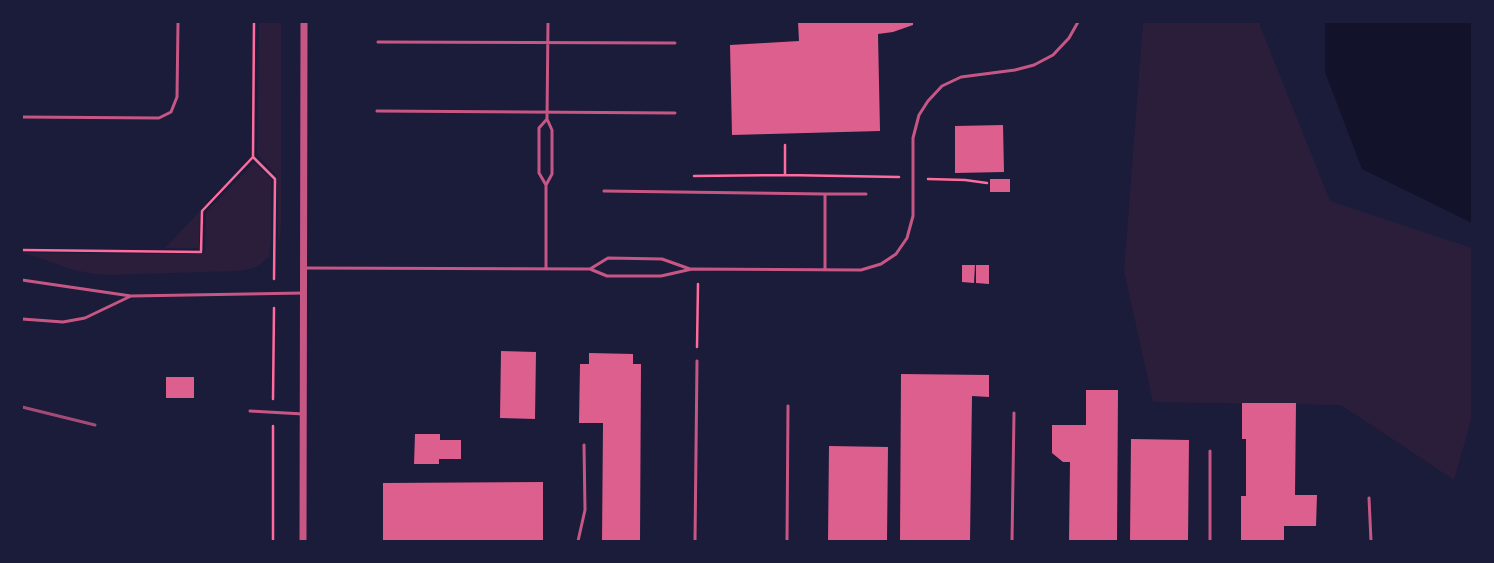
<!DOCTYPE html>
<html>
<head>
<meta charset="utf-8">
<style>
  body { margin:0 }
  #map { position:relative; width:1494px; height:563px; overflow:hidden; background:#1b1b3a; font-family:Arial,sans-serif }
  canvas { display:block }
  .frame { position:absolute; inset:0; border:23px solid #1b1b3a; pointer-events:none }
</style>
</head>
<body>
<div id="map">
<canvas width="1494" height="563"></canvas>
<div class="frame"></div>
</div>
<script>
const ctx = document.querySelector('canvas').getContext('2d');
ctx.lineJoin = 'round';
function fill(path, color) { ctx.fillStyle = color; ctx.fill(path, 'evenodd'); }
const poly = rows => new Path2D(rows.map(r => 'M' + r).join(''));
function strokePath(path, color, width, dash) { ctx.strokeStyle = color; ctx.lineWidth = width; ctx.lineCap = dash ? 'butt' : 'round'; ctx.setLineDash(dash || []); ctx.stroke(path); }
fill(poly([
  [259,22,281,22,281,226,280,237,278,243,277,176,260,158,257,153],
  [1143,22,1260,22,1260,26,1330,201,1472,248,1472,417,1454,480,1341,405,1153,402,1124,271],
  [253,164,256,164,271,179,271,240,269,257,258,266,250,269,238,271,109,275,95,274,73,270,37,257,22,253,202,254,205,251,206,212],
  [200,211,199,248,165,248]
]), '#2a1e3b');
fill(poly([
  [1325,22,1472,22,1472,223,1362,169,1325,72]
]), '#12122b');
fill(poly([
  [798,22,913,22,913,25,893,32,878,34,880,131,732,135,730,45,799,41],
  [1003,125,1004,172,955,173,955,126],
  [990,179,1010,179,1010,192,990,192],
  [962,265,975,265,974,283,962,282],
  [976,265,989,265,989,284,976,283],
  [501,351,536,352,535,419,500,418],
  [589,353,633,354,633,364,641,364,640,541,602,541,603,423,579,423,580,364,589,364],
  [901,374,989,375,989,397,972,396,970,541,900,541],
  [166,377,194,377,194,398,166,398],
  [1086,390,1118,390,1117,541,1069,541,1070,462,1063,462,1052,453,1052,425,1086,425],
  [1242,403,1296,403,1295,495,1317,495,1316,526,1284,526,1284,541,1241,541,1241,496,1246,496,1246,439,1242,439],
  [415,434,440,434,440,440,461,440,461,459,439,459,439,464,414,464],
  [1131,439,1189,440,1188,541,1130,541],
  [829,446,888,447,887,541,828,541],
  [543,482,543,541,383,541,383,483]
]), '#dd5f8e');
strokePath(poly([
  [254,22,253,157,275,179,274,279],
  [785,145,785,175,899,177],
  [694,176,785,175],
  [928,179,965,180,987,183],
  [22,250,201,252,202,211,253,157],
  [697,347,698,284],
  [273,399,274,308],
  [273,426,273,541]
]), '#ff6b9d', 2.5);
strokePath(poly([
  [378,42,675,43],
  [377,111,675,113],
  [22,117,159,118,171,112,177,97,178,22],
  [546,185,552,174,552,130,547,119,548,22],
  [604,191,825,194,825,270],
  [825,194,866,194],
  [303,268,590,269,607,276,661,276,692,269,861,270,881,264,896,254,907,238,913,216,913,138,919,115,928,101,942,86,961,77,1015,70,1034,65,1053,55,1069,38,1078,22],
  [546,269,546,185,539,173,539,128,547,119],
  [590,269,608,258,662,259,690,269],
  [22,280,131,296,304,293],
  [22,319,63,322,85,318,131,296],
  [250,411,303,414],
  [1210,451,1210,541],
  [1369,498,1371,541],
  [578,541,585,510,584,445],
  [695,541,697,361],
  [787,541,788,406],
  [1012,541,1014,413]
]), '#c65784', 3);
strokePath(poly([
  [303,541,304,22]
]), '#c65784', 7);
strokePath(poly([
  [22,407,95,425]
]), '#a44b75', 3);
</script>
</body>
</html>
